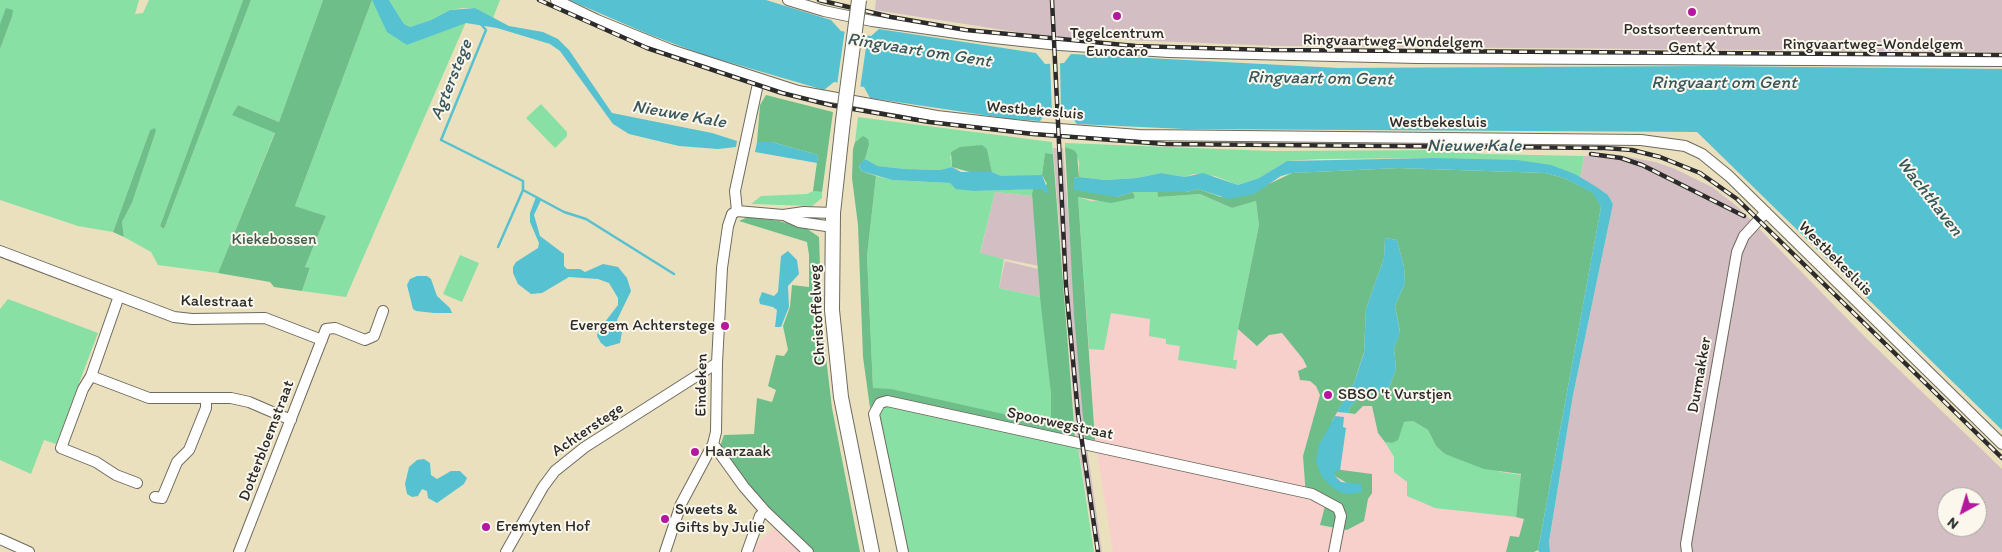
<!DOCTYPE html>
<html>
<head>
<meta charset="utf-8">
<style>
  body { margin:0 }
  #map { position:relative; width:2002px; height:552px; overflow:hidden; background:#eae0be; font-family:Itim,sans-serif }
  canvas { display:block }
  .north { position:absolute; left:1937px; top:487px; width:50px; height:50px; box-sizing:border-box; background:#fbf7ec; border:1px solid #a8a59f; border-radius:50%; rotate:219deg; font-size:14px; font-weight:700; line-height:20px; text-align:center; color:#2b2b2b }
  .north::after { content:''; display:block; margin:auto; width:18px; height:22px; background:#b5179e; clip-path:polygon(50% 0,100% 100%,50% 72%,0 100%) }
</style>
</head>
<body>
<div id="map">
<canvas width="2002" height="552"></canvas>
<div class="north">N</div>
</div>
<script>
const ctx = document.querySelector('canvas').getContext('2d');
ctx.lineJoin = 'round';
function fill(path, color) { ctx.fillStyle = color; ctx.fill(path, 'evenodd'); }
const poly = rows => new Path2D(rows.map(r => 'M' + r).join(''));
function strokePath(path, color, width, dash) { ctx.strokeStyle = color; ctx.lineWidth = width; ctx.lineCap = dash ? 'butt' : 'round'; ctx.setLineDash(dash || []); ctx.stroke(path); }
function label(font, color, halo, rows, align = 'center') {
  ctx.font = font + ' Itim,sans-serif'; ctx.lineWidth = 4; ctx.setLineDash([]); ctx.textBaseline = 'middle'; ctx.strokeStyle = halo; ctx.fillStyle = color; for (const [text, x, y, turn = 0] of rows) {
    ctx.save(); ctx.translate(x, y); ctx.rotate((+turn || 0) * Math.PI / 180); ctx.textAlign = isNaN(turn) ? turn : align; if (halo) ctx.strokeText(text, 0, 0); ctx.fillText(text, 0, 0); ctx.restore();
  }
}
fill(poly([
  [1157,191,1221,197,1586,279,1538,550,1534,552,1113,552,1095,440,1078,197],
  [774,528,788,543,790,541,802,552,753,552,758,542]
]), '#f7d0cc');
fill(poly([
  [876,0,2002,0,2002,52,1279,46,1048,37,875,10],
  [1053,148,1063,148,1085,434,1102,552,1096,552,1076,432],
  [1614,154,1655,162,1673,168,1712,187,1738,207,1867,339,2002,469,2002,552,1550,552,1549,543,1573,395,1613,204,1608,195,1580,178,1584,156],
  [1947,497,1977,497,1977,527,1947,527],
  [995,192,1032,196,1039,266,980,254],
  [1005,261,1038,269,1040,297,999,288]
]), '#d2bec3');
fill(poly([
  [0,0,139,0,135,14,143,13,149,0,243,0,160,226,164,229,251,0,323,0,279,122,238,105,233,115,275,132,218,273,158,265,151,252,124,237,122,222,132,203,156,131,150,130,113,232,78,226,0,200,0,49,12,17,0,24],
  [372,0,407,45,466,22,346,297,302,291,310,269,305,267,326,216,295,206],
  [389,0,500,0,493,18,475,8,463,8,450,10,431,20,410,27,404,24],
  [541,104,567,132,567,136,555,148,526,118],
  [858,117,1052,142,1053,154,1045,153,1042,175,1023,177,1001,176,992,172,987,149,950,156,952,167,940,170,905,169,878,166,865,159,869,145,858,139,855,142],
  [1065,143,1272,151,1447,150,1484,154,1584,156,1580,178,1575,174,1433,158,1320,159,1287,161,1259,178,1238,185,1215,176,1194,174,1185,177,1161,173,1137,178,1105,180,1079,177,1079,162,1074,150,1065,147],
  [876,176,892,180,950,183,974,191,1033,189,1032,196,995,192,980,253,1004,259,999,288,1040,297,1042,301,1051,394,1051,420,1044,423,873,388,867,256],
  [813,191,822,192,822,198,812,206,751,204,761,196,807,194],
  [1157,191,1158,197,1200,194,1232,208,1256,201,1259,225,1238,329,1233,360,1237,360,1236,369,1178,360,1180,346,1166,344,1166,339,1149,336,1150,319,1111,313,1104,350,1089,349,1078,197,1091,201,1135,198,1133,192],
  [460,255,479,263,462,302,443,294],
  [8,299,98,333,56,444,44,440,31,474,0,460,0,309],
  [888,405,1078,447,1094,552,908,552,879,413,883,407],
  [1413,421,1428,430,1436,446,1445,454,1501,472,1521,475,1516,517,1435,508,1407,496,1407,482,1394,472,1394,457,1385,442,1392,443,1404,422]
]), '#88e0a5');
fill(poly([
  [243,0,251,0,164,229,160,226],
  [323,0,372,0,295,206,326,216,305,267,310,268,302,291,274,287,270,282,218,273,275,133,232,115,238,105,279,122],
  [6,8,13,10,12,17,0,49,0,24],
  [766,95,833,112,822,192,813,191,818,155,772,142,757,142,760,105],
  [155,128,156,131,132,203,122,222,124,237,113,232,150,130],
  [863,136,868,139,869,145,865,159,859,166,861,171,876,176,867,256,873,388,891,389,1044,423,1051,419,1051,394,1040,297,1032,194,1033,189,1042,189,1047,184,1042,175,1045,153,1053,154,1075,437,923,406,876,401,870,408,863,357,858,225,852,178,853,149,855,142],
  [982,145,987,149,992,172,973,173,952,167,951,152,960,147],
  [1065,147,1074,150,1077,154,1079,177,1074,178,1117,197,1133,192,1135,198,1111,203,1078,197,1095,440,1085,439,1074,315],
  [1399,168,1545,173,1564,178,1594,193,1601,207,1538,550,1534,552,1506,552,1510,536,1519,537,1524,519,1516,517,1521,474,1484,469,1445,454,1436,446,1428,430,1413,421,1404,422,1398,440,1392,443,1385,442,1378,433,1372,406,1363,406,1355,414,1348,413,1350,407,1358,398,1370,392,1383,393,1389,388,1396,369,1394,348,1400,332,1395,306,1405,283,1404,267,1397,240,1385,238,1384,258,1366,309,1364,352,1354,383,1332,421,1333,488,1347,483,1335,476,1334,469,1372,474,1372,493,1368,499,1364,521,1347,530,1320,525,1325,506,1306,497,1303,456,1320,395,1316,386,1310,381,1300,380,1298,371,1307,367,1303,359,1282,333,1269,335,1257,346,1238,329,1259,225,1256,201,1232,208,1200,194,1158,197,1157,191,1186,192,1198,189,1221,197,1271,183,1292,173],
  [748,217,779,221,806,228,819,237,822,323,832,408,860,552,814,552,761,501,719,449,724,435,754,434,757,398,772,402,776,390,768,386,776,355,784,356,788,350,783,326,790,307,792,285,809,287,809,255,807,242,739,221]
]), '#6ebe8a');
fill(poly([
  [372,0,389,0,404,24,410,27,431,20,450,10,475,8,509,26,543,32,558,39,569,50,612,113,712,133,737,141,736,147,718,149,679,146,629,134,613,124,560,51,550,44,497,28,466,23,407,45,387,32],
  [569,0,766,0,831,20,841,31,871,36,879,29,1036,53,1045,64,1064,63,1071,54,1339,68,1708,66,2002,69,2002,430,1697,132,1184,129,1077,124,1065,111,1047,112,1040,121,1011,119,870,98,864,87,834,82,824,90,704,55,648,34],
  [757,142,772,142,818,155,817,163,755,152],
  [1433,158,1517,160,1551,165,1575,174,1595,186,1608,195,1613,204,1573,395,1549,542,1550,552,1539,552,1538,550,1601,207,1593,193,1564,178,1545,173,1399,168,1292,173,1281,176,1254,194,1229,199,1198,189,1186,192,1133,192,1117,197,1074,190,1074,178,1079,177,1105,180,1137,178,1161,173,1185,177,1203,173,1238,185,1259,178,1287,161],
  [865,159,878,166,905,169,940,170,952,167,961,172,992,172,1001,176,1042,175,1049,193,1045,193,1042,189,974,191,956,189,950,183,892,180,861,171,859,165],
  [536,197,541,200,534,215,540,236,564,254,564,266,567,269,580,269,585,272,603,264,618,267,627,278,631,291,617,320,619,328,622,332,620,343,606,347,601,343,597,336,598,331,618,305,618,298,609,283,598,279,569,277,542,293,531,294,518,284,513,273,513,267,516,262,538,248,539,243,530,222,530,213],
  [1385,238,1397,240,1404,267,1405,283,1395,306,1400,333,1394,348,1396,369,1389,388,1383,393,1370,392,1358,398,1350,407,1348,413,1337,412,1354,383,1364,353,1366,309,1384,258],
  [788,251,797,260,799,274,788,286,789,307,781,327,775,327,777,310,773,307,760,304,759,300,762,292,774,296,778,292,781,256],
  [417,276,427,276,431,279,437,296,450,308,452,313,434,313,416,311,413,309,407,285,410,279],
  [1335,416,1344,417,1343,427,1346,428,1340,471,1335,470,1335,476,1341,482,1361,484,1362,492,1351,494,1342,493,1333,488,1322,477,1316,462,1319,445],
  [424,459,430,463,431,475,437,479,451,471,460,471,467,478,464,484,437,503,428,498,427,491,422,489,418,496,412,497,407,494,405,484,409,467,417,460]
]), '#56c1d0');
fill(poly([
  [845,29,868,33,860,89,837,85],
  [1060,61,1061,114,1052,114,1050,62]
]), '#eae0be');
strokePath(poly([
  [480,23,486,30,441,140,523,181,523,190,498,247],
  [523,190,564,212,586,219,674,274]
]), '#56c1d0', 2.5);
const minor = poly([
  [556,0,597,20,671,50,798,91,937,116,1032,127,1139,135,1641,140,1685,146,1702,154,1729,176,2002,444],
  [788,0,824,11,872,21,985,37,1059,45,1169,52,1417,58,2002,61],
  [737,211,735,191,759,79],
  [737,211,783,215,804,212,833,213],
  [784,215,799,222,833,227],
  [0,251,174,317,192,319,265,318,322,340],
  [119,296,91,376,149,398,231,398,249,402,291,420],
  [91,376,83,389,61,448,96,462,116,475,137,483],
  [713,444,744,487,765,511,808,552],
  [155,497,162,498,177,462,189,450,206,408,206,399],
  [0,539,29,552],
  [239,552,326,329,335,328,365,340,374,336,383,311],
  [506,552,543,487,555,471,585,447,717,363],
  [665,552,681,504,713,444,716,432,717,363,722,268,728,226,732,214,737,211],
  [747,552,760,516,765,511],
  [903,552,874,414,880,403,887,401,1312,494,1338,508,1341,516,1334,552],
  [1687,552,1686,544,1737,252,1744,236,1766,212]
]);
const major = poly([
  [843,121,833,213,832,310,841,397,872,552]
]);
strokePath(minor, '#6e6a5e', 12);
strokePath(major, '#6e6a5e', 16);
strokePath(minor, '#fff', 10);
strokePath(major, '#fff', 14);
const rail = poly([
  [539,0,647,48,782,93,830,105,929,122,1033,134,1165,144,1605,148,1632,150,1660,157,1700,173,1737,199,2002,458],
  [819,0,891,17,966,30,1135,46,1269,50,2002,55],
  [1052,0,1066,286,1078,414,1098,552],
  [1591,154,1621,158,1642,165,1744,216]
]);
strokePath(rail, '#2b2b2b', 4.5);
strokePath(rail, '#fbf7ec', 2.5, [8]);
const majorBridge = poly([
  [843,121,859,0]
]);
strokePath(majorBridge, '#6e6a5e', 16, []);
strokePath(majorBridge, '#fff', 14);
for (const [x, y, r, color] of [
  [1692,12,5,"#b5179e"],
  [1117,16,5,"#b5179e"],
  [725,326,5,"#b5179e"],
  [1328,395,5,"#b5179e"],
  [695,452,5,"#b5179e"],
  [665,519,5,"#b5179e"],
  [486,527,5,"#b5179e"]
]) { const dot = new Path2D(); dot.arc(x, y, r, 0, 2 * Math.PI); ctx.fillStyle = color; ctx.fill(dot); strokePath(dot, '#fbf7ec', 2); }
label('16px', '#2b2b2b', '#fbf7ec', [
  ["Postsorteercentrum",1692,30,"center"],
  ["Gent X",1692,48,"center"],
  ["Tegelcentrum",1117,34,"center"],
  ["Eurocaro",1117,52,"center"],
  ["Evergem Achterstege",715,326,"right"],
  ["SBSO 't Vurstjen",1338,395],
  ["Haarzaak",705,452],
  ["Sweets &",675,510],
  ["Gifts by Julie",675,528],
  ["Eremyten Hof",496,527]
], 'left');
label('16px', '#2b2b2b', '#fbf7ec', [
  ["Ringvaartweg-Wondelgem",1393,42,1],
  ["Ringvaartweg-Wondelgem",1873,45],
  ["Westbekesluis",1035,111,5],
  ["Westbekesluis",1438,123],
  ["Westbekesluis",1835,259,45],
  ["Kalestraat",217,302,1],
  ["Christoffelweg",818,315,-93],
  ["Durmakker",1700,375,-80],
  ["Eindeken",702,385,-89],
  ["Spoorwegstraat",1060,424,12],
  ["Achterstege",588,430,-34],
  ["Dotterbloemstraat",267,441,-69]
]);
label('16px', '#42584a', '#fbf7ec', [
  ["Kiekebossen",274,240]
]);
label('italic 18px', '#38585d', '#fbf7ec', [
  ["Ringvaart om Gent",919,51,9],
  ["Ringvaart om Gent",1320,79,1],
  ["Agterstege",452,80,-68],
  ["Ringvaart om Gent",1724,83],
  ["Nieuwe Kale",679,115,10],
  ["Nieuwe Kale",1474,146],
  ["Wachthaven",1929,197,52]
]);
</script>
</body>
</html>
